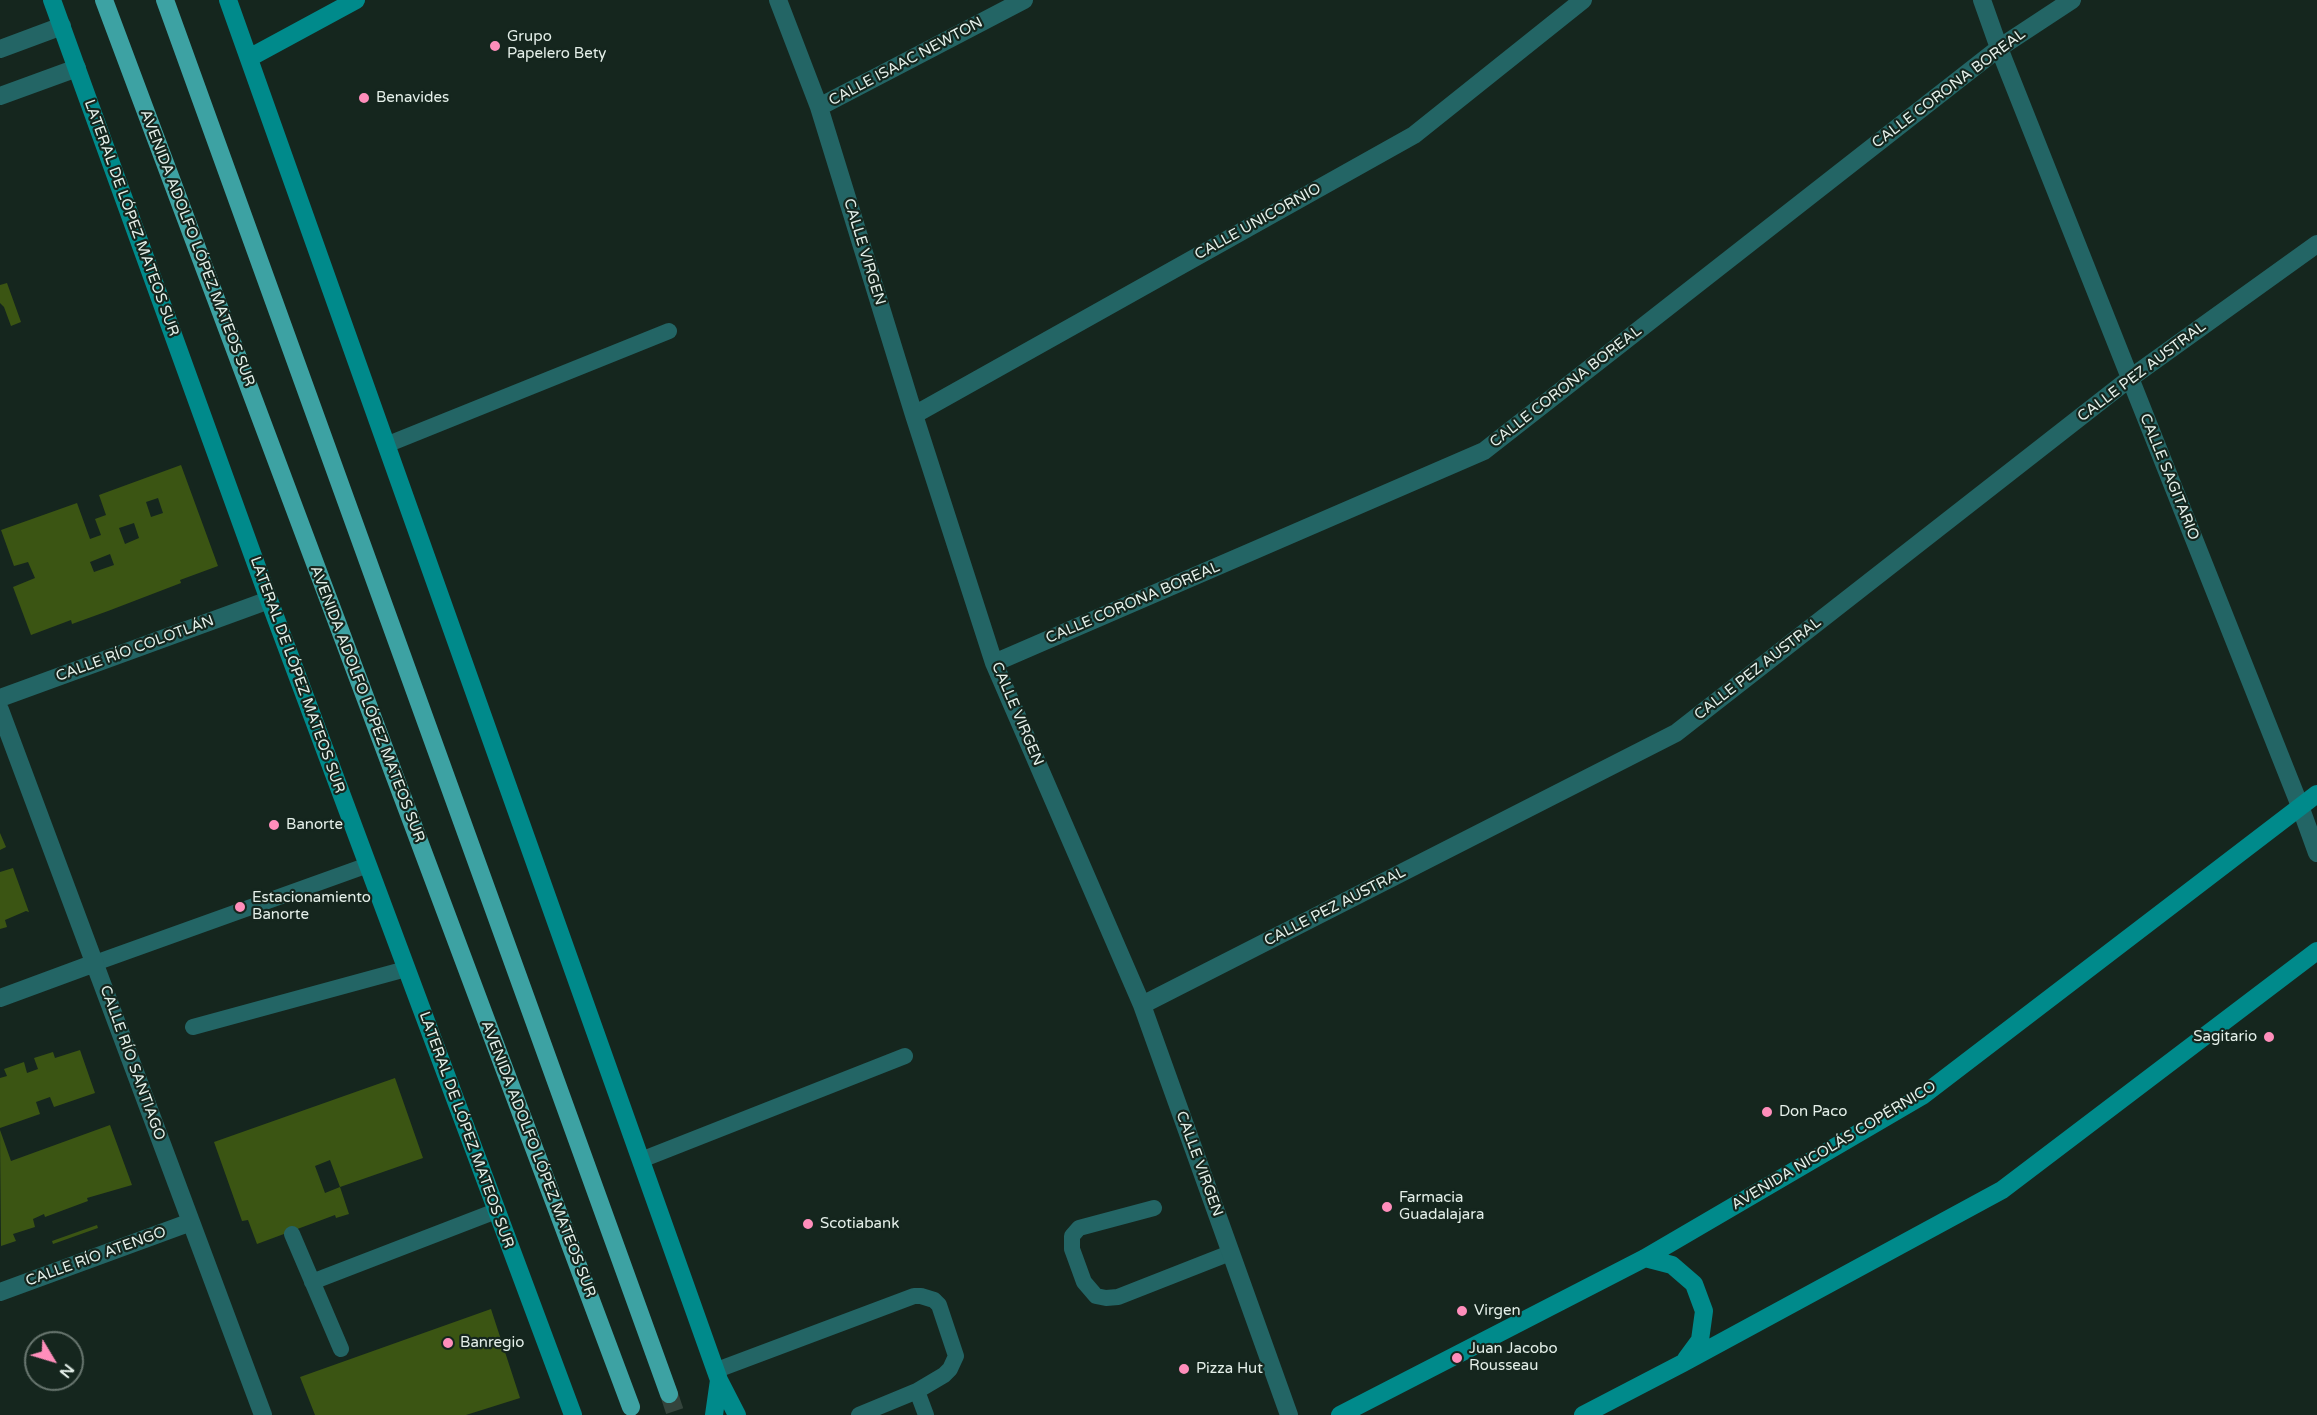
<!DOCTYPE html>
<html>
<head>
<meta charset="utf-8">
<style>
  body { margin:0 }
  #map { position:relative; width:2317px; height:1415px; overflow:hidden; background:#15261e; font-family:"Varela Round",sans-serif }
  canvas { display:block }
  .north { position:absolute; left:24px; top:1331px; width:60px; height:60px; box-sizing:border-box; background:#15261e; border:2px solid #68766f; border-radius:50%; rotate:128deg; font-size:16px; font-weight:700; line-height:24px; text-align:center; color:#e4efe9 }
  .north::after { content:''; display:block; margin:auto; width:21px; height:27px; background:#ff8ebb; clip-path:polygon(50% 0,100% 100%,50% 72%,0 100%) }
</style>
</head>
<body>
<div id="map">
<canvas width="2317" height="1415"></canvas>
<div class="north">N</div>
</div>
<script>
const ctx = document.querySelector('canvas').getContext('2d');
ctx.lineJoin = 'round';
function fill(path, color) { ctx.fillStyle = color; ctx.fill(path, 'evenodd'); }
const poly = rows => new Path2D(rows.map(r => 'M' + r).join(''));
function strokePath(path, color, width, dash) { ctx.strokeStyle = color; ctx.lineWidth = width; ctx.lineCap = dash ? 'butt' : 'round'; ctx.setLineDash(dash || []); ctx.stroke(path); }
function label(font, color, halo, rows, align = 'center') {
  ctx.font = font + ' "Varela Round",sans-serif'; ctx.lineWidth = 4.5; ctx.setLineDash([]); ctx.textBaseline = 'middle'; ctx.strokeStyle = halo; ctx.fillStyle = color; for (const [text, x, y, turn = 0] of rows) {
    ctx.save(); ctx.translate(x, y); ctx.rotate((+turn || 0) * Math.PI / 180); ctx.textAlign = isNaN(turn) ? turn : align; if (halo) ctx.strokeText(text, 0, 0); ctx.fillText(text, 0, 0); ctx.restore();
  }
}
fill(poly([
  [7,283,21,322,11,326,4,307,0,303,0,285],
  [181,465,218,566,180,580,181,583,108,611,72,624,71,620,31,635,13,587,35,578,28,562,14,566,1,530,77,503,90,539,101,535,95,519,106,515,99,495],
  [158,498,163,513,151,517,146,502],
  [134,523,139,538,125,544,119,528],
  [110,554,114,565,94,572,90,562],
  [0,833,6,847,0,850],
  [13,868,29,912,26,911,5,920,7,927,0,929,0,872],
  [80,1050,95,1093,54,1107,50,1097,36,1102,40,1114,0,1128,0,1078,7,1076,4,1069,24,1062,27,1073,38,1069,34,1058,53,1052,55,1058],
  [395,1078,423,1158,340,1187,330,1160,315,1166,325,1193,340,1187,349,1214,336,1218,335,1215,257,1244,248,1220,242,1221,214,1142],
  [110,1125,132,1185,87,1198,88,1201,45,1217,44,1214,33,1219,35,1227,13,1234,16,1241,1,1246,0,1130,11,1161],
  [97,1225,98,1228,53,1244,52,1241],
  [491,1309,520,1398,466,1415,315,1415,300,1377]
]), '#3b5513');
strokePath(poly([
  [669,1394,676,1415]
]), '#34443c', 18, [18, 9]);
strokePath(poly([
  [386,445,669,331],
  [95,963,368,865],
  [193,1027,406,969],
  [641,1160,905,1056],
  [1154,1208,1079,1228,1072,1236,1072,1249,1084,1282,1096,1296,1106,1298,1118,1297,1230,1253],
  [292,1234,341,1349],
  [312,1282,496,1211],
  [717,1370,914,1296,921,1296,934,1300,939,1305,956,1356,950,1369,944,1375,917,1391,859,1415],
  [917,1391,926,1415]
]), '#236565', 16);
strokePath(poly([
  [778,0,819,107,914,415,994,663,1142,1005,1289,1415],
  [1982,0,1999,48,2300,806,2317,853],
  [0,49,62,26],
  [0,96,77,68],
  [819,107,1024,0],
  [914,415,1414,135,1583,0],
  [994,663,1484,451,1999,48,2072,0],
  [0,698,269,600],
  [0,710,263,1415],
  [0,998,95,963],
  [1142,1005,1676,733,2129,379,2317,244],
  [0,1292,191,1222]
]), '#236565', 18);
strokePath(poly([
  [52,0,269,600,573,1415],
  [228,0,719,1380,737,1415],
  [249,58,356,0],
  [1645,1258,1672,1265,1694,1284,1704,1311,1700,1340,1686,1359],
  [714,1415,719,1380],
  [1340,1415,1645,1258,1922,1096,2317,794],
  [1583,1415,1683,1363,2002,1190,2317,951]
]), '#008a8b', 18);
strokePath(poly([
  [104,0,631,1407],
  [165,0,669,1394]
]), '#3da2a3', 18);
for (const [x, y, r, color] of [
  [495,46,6,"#ff8ebb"],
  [364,98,6,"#ff8ebb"],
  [274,825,6,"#ff8ebb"],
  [240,907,6,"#ff8ebb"],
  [2269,1037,6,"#ff8ebb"],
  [1767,1112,6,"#ff8ebb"],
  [1387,1207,6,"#ff8ebb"],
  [808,1224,6,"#ff8ebb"],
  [1462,1311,6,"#ff8ebb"],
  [448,1343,6,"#ff8ebb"],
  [1457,1358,6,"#ff8ebb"],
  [1184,1369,6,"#ff8ebb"]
]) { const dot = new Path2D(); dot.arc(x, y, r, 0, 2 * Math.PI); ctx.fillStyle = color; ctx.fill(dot); strokePath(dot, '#15261e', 2); }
label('15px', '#e4efe9', '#15261e', [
  ["Grupo",507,37],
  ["Papelero Bety",507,54],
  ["Benavides",376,98],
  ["Banorte",286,825],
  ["Estacionamiento",252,898],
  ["Banorte",252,915],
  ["Sagitario",2257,1037,"right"],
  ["Don Paco",1779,1112],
  ["Farmacia",1399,1198],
  ["Guadalajara",1399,1215],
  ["Scotiabank",820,1224],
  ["Virgen",1474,1311],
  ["Banregio",460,1343],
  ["Juan Jacobo",1469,1349],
  ["Rousseau",1469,1366],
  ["Pizza Hut",1196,1369]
], 'left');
label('15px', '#e4efe9', '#15261e', [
  ["CALLE ISAAC NEWTON",906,62,-28],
  ["CALLE CORONA BOREAL",1949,89,-37],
  ["LATERAL DE LÓPEZ MATEOS SUR",131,218,70],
  ["CALLE UNICORNIO",1258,222,-29],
  ["AVENIDA ADOLFO LÓPEZ MATEOS SUR",197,248,69],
  ["CALLE VIRGEN",864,252,73],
  ["CALLE PEZ AUSTRAL",2142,372,-37],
  ["CALLE CORONA BOREAL",1566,387,-38],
  ["CALLE SAGITARIO",2169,477,68],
  ["CALLE CORONA BOREAL",1133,603,-23],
  ["CALLE RÍO COLOTLÁN",135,649,-20],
  ["CALLE PEZ AUSTRAL",1758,669,-38],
  ["LATERAL DE LÓPEZ MATEOS SUR",297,675,70],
  ["AVENIDA ADOLFO LÓPEZ MATEOS SUR",367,704,69],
  ["CALLE VIRGEN",1017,714,67],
  ["CALLE PEZ AUSTRAL",1335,907,-27],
  ["CALLE RÍO SANTIAGO",132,1063,70],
  ["LATERAL DE LÓPEZ MATEOS SUR",466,1130,70],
  ["AVENIDA NICOLÁS COPÉRNICO",1834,1146,-31],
  ["AVENIDA ADOLFO LÓPEZ MATEOS SUR",538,1159,69],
  ["CALLE VIRGEN",1199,1164,70],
  ["CALLE RÍO ATENGO",96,1257,-20]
]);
</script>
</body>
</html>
